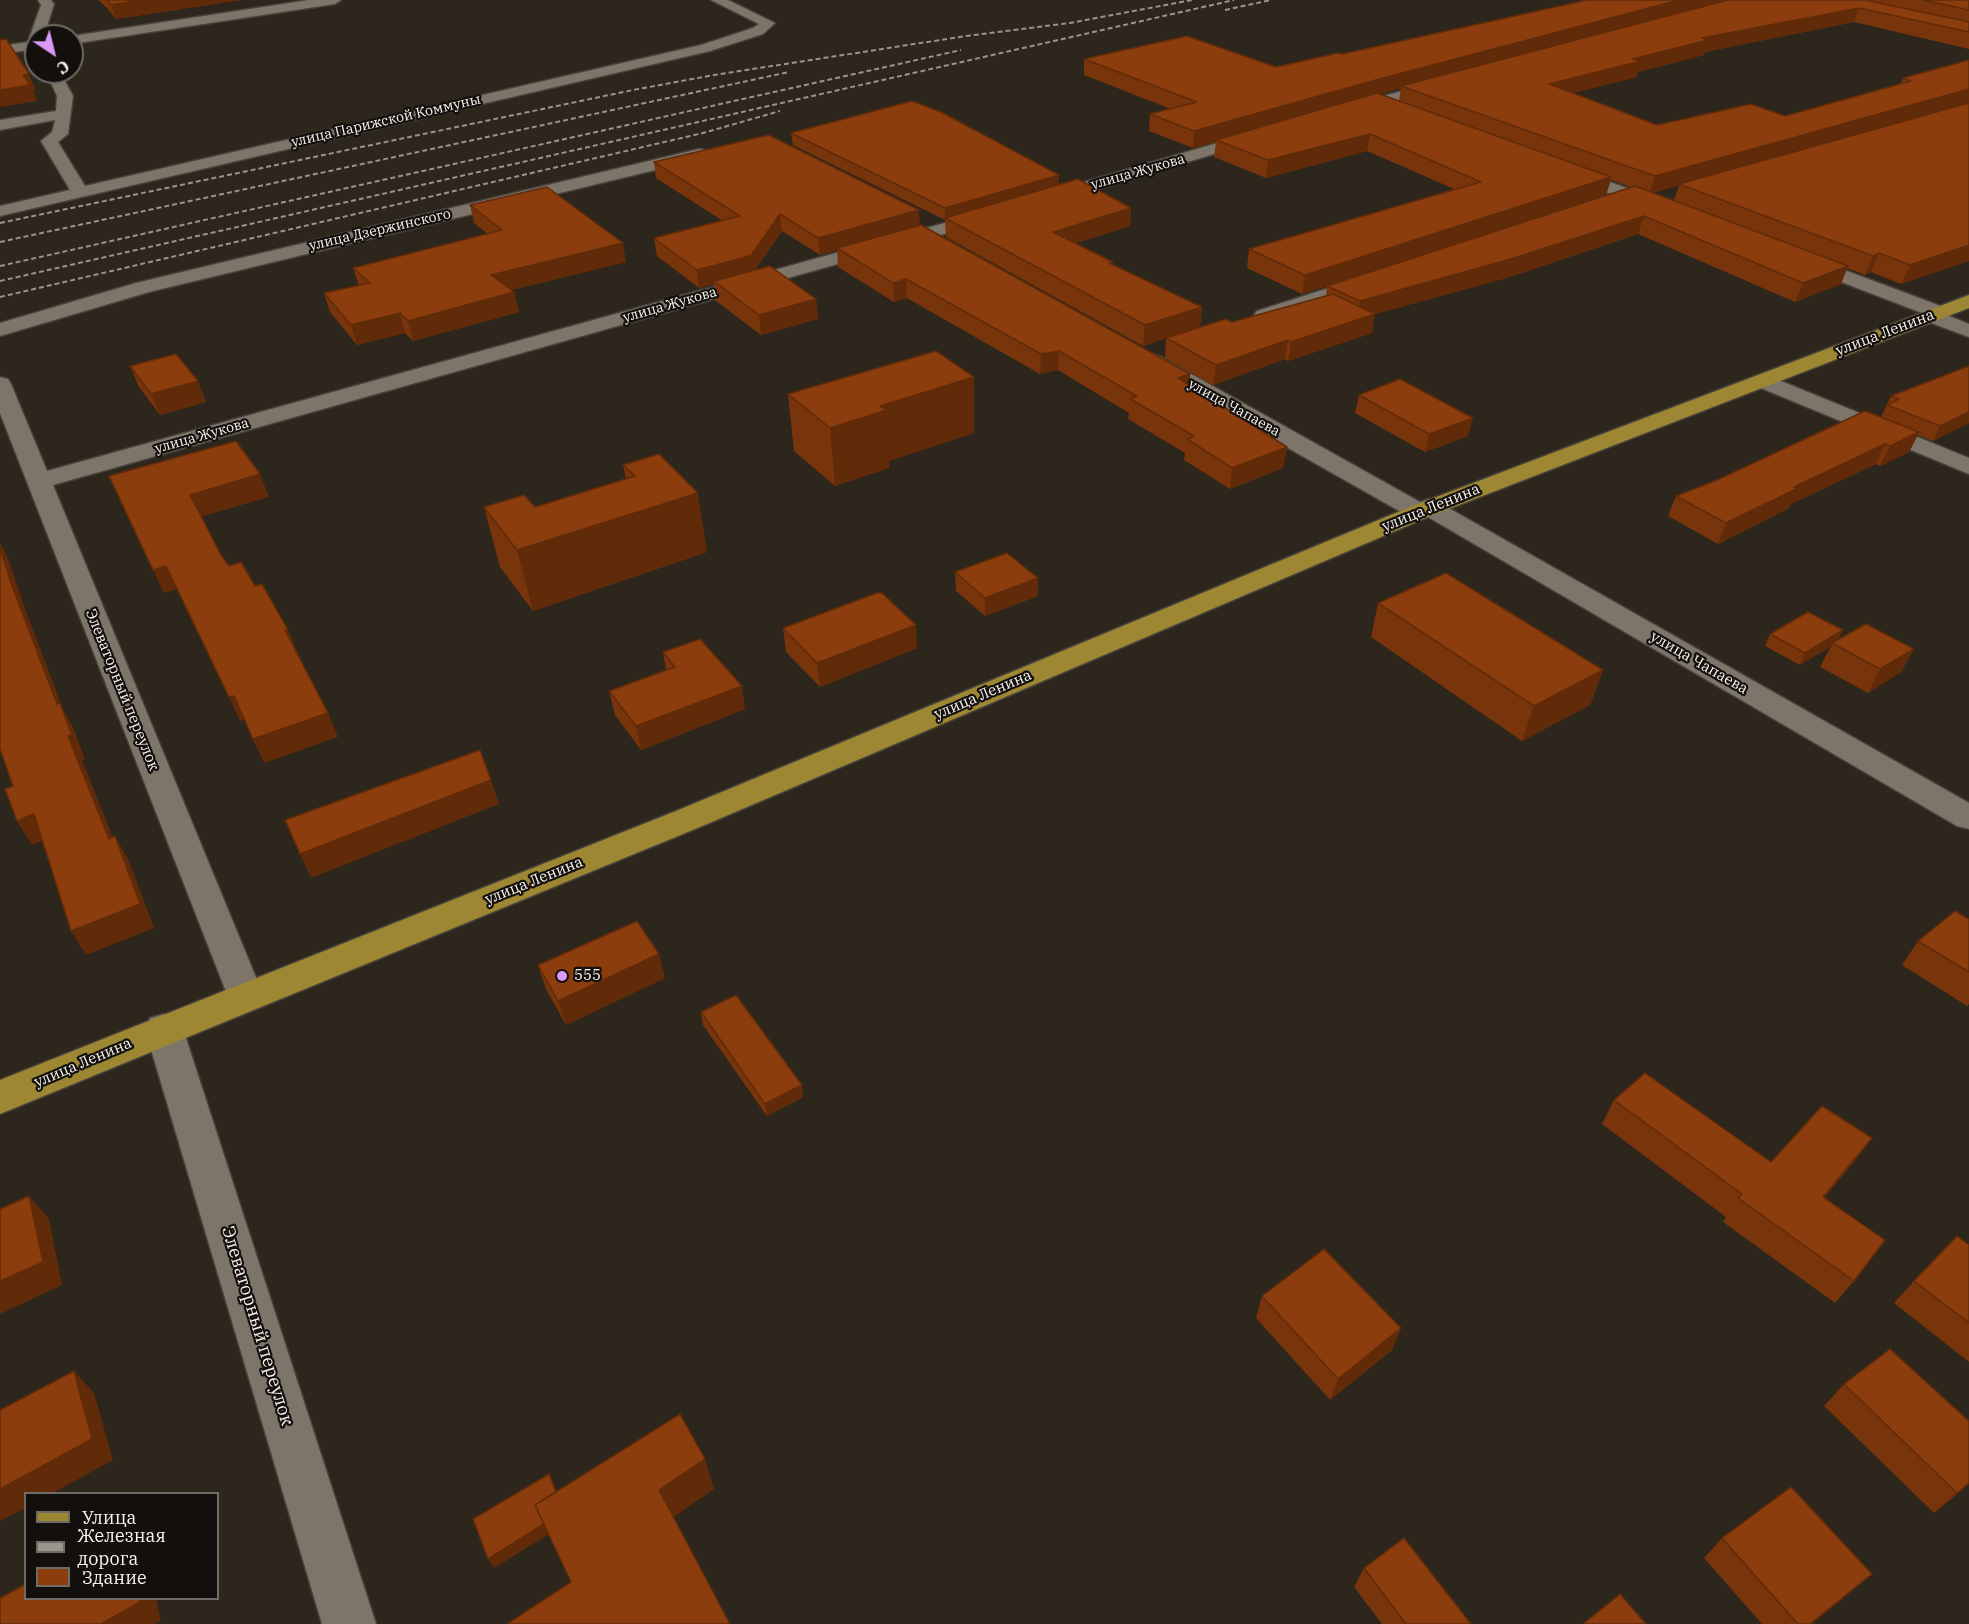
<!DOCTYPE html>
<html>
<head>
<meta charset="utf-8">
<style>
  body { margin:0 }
  #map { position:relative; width:1969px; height:1624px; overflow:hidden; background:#2d261d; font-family:"IBM Plex Serif",serif }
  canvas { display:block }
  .legend { position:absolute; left:24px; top:1492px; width:195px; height:108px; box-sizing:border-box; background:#130f0c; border:2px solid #6f6b66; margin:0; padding:8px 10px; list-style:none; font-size:18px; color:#f9f4ee }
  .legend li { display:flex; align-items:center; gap:12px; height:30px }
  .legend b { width:30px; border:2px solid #6f6b66 }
  .north { position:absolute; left:24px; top:24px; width:60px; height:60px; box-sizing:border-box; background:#130f0c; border:2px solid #6f6b66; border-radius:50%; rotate:145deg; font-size:16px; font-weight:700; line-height:24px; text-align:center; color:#f9f4ee }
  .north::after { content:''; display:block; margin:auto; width:21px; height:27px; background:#d99af7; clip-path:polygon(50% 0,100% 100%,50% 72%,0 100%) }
</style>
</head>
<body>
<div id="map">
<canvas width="1969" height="1624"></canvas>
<ul class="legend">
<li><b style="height:8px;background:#9d8733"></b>Улица</li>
<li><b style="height:8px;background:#9a948d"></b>Железная дорога</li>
<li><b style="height:16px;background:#8b3d0d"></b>Здание</li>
</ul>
<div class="north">С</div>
</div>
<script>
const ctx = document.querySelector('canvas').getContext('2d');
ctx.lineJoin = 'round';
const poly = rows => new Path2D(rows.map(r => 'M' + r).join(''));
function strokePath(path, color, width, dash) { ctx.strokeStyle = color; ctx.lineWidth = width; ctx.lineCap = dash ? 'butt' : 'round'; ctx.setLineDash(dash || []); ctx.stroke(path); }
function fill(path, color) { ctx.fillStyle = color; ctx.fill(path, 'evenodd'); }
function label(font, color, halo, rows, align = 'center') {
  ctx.font = font + ' "IBM Plex Serif",serif'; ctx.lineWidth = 4.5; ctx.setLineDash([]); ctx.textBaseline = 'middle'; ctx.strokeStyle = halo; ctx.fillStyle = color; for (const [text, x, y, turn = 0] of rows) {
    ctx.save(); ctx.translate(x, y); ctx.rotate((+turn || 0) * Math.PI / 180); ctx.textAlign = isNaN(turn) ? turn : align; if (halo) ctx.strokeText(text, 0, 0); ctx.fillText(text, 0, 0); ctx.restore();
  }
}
const minor = poly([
  [38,0,51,0,54,4,44,36,36,36,36,40,30,36,41,5,38,0],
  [309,0,341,0,335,4,72,44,72,36,309,0],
  [711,0,728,0,775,23,763,34,710,51,0,216,0,206,70,190,41,141,52,132,55,120,0,130,0,120,56,111,57,96,46,72,60,72,73,96,68,134,58,142,85,186,701,45,753,28,759,24,711,0],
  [36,41,36,49,0,54,0,46,36,41],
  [1443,80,1450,84,1448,87,1348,115,1340,110,1342,107,1443,80],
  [1258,131,1264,133,1266,136,1264,139,1052,203,1040,203,1037,199,1040,195,1258,131],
  [699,149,705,150,707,154,705,158,149,292,0,336,0,323,136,283,699,149],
  [1568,167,1666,202,1669,206,1666,210,1654,210,1562,176,1559,172,1562,168,1568,167],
  [988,211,994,212,997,216,994,220,53,485,264,997,258,1007,245,1012,232,1007,0,413,0,377,8,379,11,384,47,471,988,211],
  [1804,255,1946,308,1949,312,1947,315,1969,324,1969,337,1923,320,1920,316,1922,313,1797,265,1794,261,1797,257,1804,255],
  [1369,275,1376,277,1379,281,1376,285,1264,321,1257,319,1254,315,1257,311,1369,275],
  [1151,354,1159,356,1420,502,1429,499,1438,502,1969,803,1969,829,1957,826,1428,517,1419,520,1410,517,1143,366,1140,361,1143,356,1151,354],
  [1764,374,1969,458,1969,474,1756,386,1753,381,1756,376,1764,374],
  [164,1014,178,1018,183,1029,376,1624,322,1624,145,1029,150,1018,164,1014]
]);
const major = poly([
  [1969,295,1969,308,1428,517,700,827,0,1114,0,1080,676,811,1410,507,1969,295]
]);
strokePath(minor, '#47413a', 3);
strokePath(major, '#47413a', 3);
fill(minor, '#7d746a');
fill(major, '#9d8733');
strokePath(poly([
  [1225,10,1271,0],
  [0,223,633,90,714,75,966,36,1070,23,1192,0],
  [0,242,789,72],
  [0,266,961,50],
  [0,281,1234,0],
  [0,297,703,133,780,111]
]), '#9a948d', 2, [5, 3]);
fill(poly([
  [98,0,241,0,116,19,106,7],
  [1587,0,1969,0,1969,49,1854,22,1705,52,1704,55,1638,72,1637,77,1573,93,1657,125,1785,116,1901,83,1903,78,1969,60,1969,261,1901,284,1871,272,1865,275,1847,268,1841,284,1795,302,1638,234,1510,277,1375,314,1372,333,1288,361,1285,359,1213,385,1165,358,1166,338,1232,322,1326,296,1327,286,1631,187,1611,180,1606,195,1302,294,1247,268,1249,249,1454,189,1367,151,1266,178,1214,157,1216,142,1193,148,1149,131,1150,114,1171,109,1084,75,1084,59,1276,67,1342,54],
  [1401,88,1399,101,1379,94],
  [1679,185,1674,200,1653,193],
  [791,133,1059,175,1059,185,1131,208,1130,226,1076,243,1113,265,1202,307,1200,327,1143,346,946,237,945,220,793,145],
  [654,162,920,226,1190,374,1189,385,1287,447,1283,468,1230,489,1184,460,1185,453,1128,419,1129,413,1058,370,1040,374,907,298,894,302,838,267,837,250,820,255,782,231,755,270,816,299,818,319,761,335,716,301,714,284,699,288,657,256,654,238,723,221,656,178],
  [470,205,626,262,511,290,514,292,519,312,413,341,405,333,357,345,330,312,324,293,359,286,353,268,488,234,474,223],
  [130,366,206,402,160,415,139,387],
  [1969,366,1969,423,1933,441,1918,435,1909,452,1880,466,1876,464,1791,504,1789,508,1718,544,1668,516,1676,496,1881,417,1891,396],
  [788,394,974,433,889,461,889,468,835,486,794,451],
  [1359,395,1468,436,1425,452,1355,413],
  [623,465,707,552,533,611,500,567,484,507,535,507,626,479],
  [955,572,1038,596,985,616,956,591],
  [1378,603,1603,670,1590,705,1522,741,1371,637],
  [783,628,917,648,820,687,786,652],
  [1770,634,1838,640,1914,649,1901,672,1868,693,1820,667,1831,646,1800,665,1765,646],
  [663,652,745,709,641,750,615,715,609,691,666,670],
  [1969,919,1969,1004,1967,1006,1902,965,1918,941],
  [538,965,665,978,566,1025,546,989],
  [701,1012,803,1097,767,1116,703,1025],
  [1614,1100,1771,1162,1872,1138,1854,1162,1824,1198,1854,1281,1835,1303,1723,1222,1726,1217,1602,1124],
  [1969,1245,1969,1362,1894,1303,1914,1281],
  [1262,1296,1401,1328,1392,1350,1330,1400,1256,1318],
  [1844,1384,1969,1421,1969,1484,1934,1513,1824,1406],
  [1722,1538,1872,1574,1812,1624,1762,1624,1704,1558],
  [1364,1568,1471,1624,1382,1624,1354,1587]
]), '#78340b');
fill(poly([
  [141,0,241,0,116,19,111,5],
  [1679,0,1728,0,1401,86,1401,88,1216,140,1216,142,1193,148,1194,131,1372,81],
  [1859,8,1854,22,1705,52,1704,55,1638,72,1637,77,1545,100,1549,84,1702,38],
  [29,74,36,91,33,91,37,101,0,107,0,90,23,75],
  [1969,89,1969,104,1679,184,1679,185,1649,194,1655,176],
  [1370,134,1367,151,1266,178,1268,160],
  [1059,175,1059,187,945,218,945,221,945,208],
  [1611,177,1606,195,1302,294,1305,275],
  [1131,208,1130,226,1052,251,1053,232],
  [919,210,920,227,837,248,837,250,820,255,818,238],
  [780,214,782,231,755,270,714,281,714,284,699,288,697,270,752,254],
  [1644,216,1638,234,1510,277,1375,314,1372,333,1288,361,1291,342,1356,320,1360,301],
  [623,243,626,262,496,294,491,275],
  [1969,245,1969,261,1901,284,1910,265],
  [1879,253,1871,272,1865,275,1873,256],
  [1848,266,1841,284,1795,302,1803,283],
  [906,279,907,298,894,302,893,283],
  [514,292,519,312,413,341,408,321],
  [816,299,818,319,761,335,759,315],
  [1202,307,1200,327,1143,346,1145,325],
  [400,313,405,333,357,345,351,325],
  [1288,340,1285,359,1213,385,1216,365],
  [1059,351,1058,370,1040,374,1041,354],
  [1190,374,1188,394,1178,378],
  [974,377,974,433,889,461,889,468,835,486,830,428,880,406],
  [198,381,206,402,160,415,151,394],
  [1969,412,1969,423,1933,441,1940,426],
  [1473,418,1468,436,1425,452,1429,434],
  [1919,432,1909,452,1880,466,1890,446],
  [1885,444,1876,464,1791,504,1789,508,1718,544,1726,523,1794,487],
  [1287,447,1283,468,1230,489,1232,468],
  [260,474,269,497,200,517,190,495],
  [698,493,707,552,533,611,517,550],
  [0,543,8,558,24,606,63,709,73,727,85,759,82,760,123,863,109,839,68,736,11,583,0,548],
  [166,566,177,589,164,593,153,570],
  [1038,578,1038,596,985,616,985,598],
  [916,625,917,648,820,687,817,663],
  [285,630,288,630,298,653,295,654],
  [1843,630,1837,642,1832,643,1831,646,1800,665,1805,653],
  [1914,649,1901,672,1868,693,1880,669],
  [1603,670,1590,705,1522,741,1534,706],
  [742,686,745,709,641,750,636,726],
  [234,696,244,719,240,721,229,697],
  [328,713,338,737,264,763,253,739],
  [491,780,499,804,311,878,300,854],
  [34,814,49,838,32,845,17,821],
  [115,836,129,861,154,928,86,955,71,931],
  [659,954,665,978,566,1025,558,1001],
  [802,1085,803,1097,767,1116,765,1104],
  [1872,1138,1854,1162,1806,1220,1823,1197],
  [29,1196,49,1219,62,1285,0,1314,0,1281],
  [1401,1328,1392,1350,1330,1400,1338,1379],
  [74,1371,94,1393,113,1460,51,1494,26,1494,26,1508,0,1521,0,1489],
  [705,1459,714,1489,671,1519,659,1490],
  [549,1474,569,1522,494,1568,488,1559],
  [1969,1483,1969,1484,1934,1513],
  [1872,1574,1812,1624,1810,1624],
  [139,1599,156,1599,161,1620,155,1624,101,1624]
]), '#612b09');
const building = poly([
  [107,0,141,0,111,5,107,0],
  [1587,0,1679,0,1372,81,1194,131,1150,114,1197,102,1084,59,1187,36,1276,67,1338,53,1342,54,1587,0],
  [1728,0,1865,0,1969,22,1969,32,1859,8,1702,38,1708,40,1633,59,1641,61,1549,84,1657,125,1751,104,1785,116,1911,81,1903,78,1969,60,1969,89,1655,176,1401,86,1728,0],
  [1923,0,1969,0,1969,10,1923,0],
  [6,39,29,74,23,75,30,85,0,90,0,40,6,39],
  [1377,93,1611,177,1305,275,1249,249,1481,182,1370,134,1268,160,1216,140,1377,93],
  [912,101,941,112,1059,175,945,208,791,133,912,101],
  [1969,103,1969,245,1910,265,1879,253,1873,256,1679,184,1969,103],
  [769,135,919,210,818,238,780,214,752,254,753,255,697,270,654,238,740,216,654,162,769,135],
  [1078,179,1131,208,1053,232,1113,262,1109,263,1202,307,1145,325,945,218,1078,179],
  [1635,186,1848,266,1803,283,1644,216,1514,258,1360,301,1327,286,1635,186],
  [547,187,623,243,491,275,514,292,408,321,400,313,351,325,324,293,370,283,353,268,502,230,470,205,547,187],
  [921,225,1190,374,1178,378,1287,447,1232,468,1187,439,1194,436,1130,399,1137,396,1059,351,1041,354,906,279,893,283,837,248,921,225],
  [770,266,816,299,759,315,714,281,770,266],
  [1333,294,1375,314,1291,342,1288,340,1216,365,1166,338,1226,319,1232,322,1333,294],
  [936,351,974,377,880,406,887,410,830,428,788,394,936,351],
  [176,354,198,381,151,394,130,366,176,354],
  [1969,366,1969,412,1940,426,1887,405,1899,399,1891,396,1969,366],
  [1400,379,1473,418,1429,434,1359,395,1400,379],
  [1865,411,1919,432,1890,446,1885,444,1794,487,1798,488,1726,523,1676,496,1717,480,1865,411],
  [236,441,260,474,190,495,221,555,229,566,241,562,255,586,262,584,288,630,285,630,328,713,253,739,234,696,229,697,166,566,153,570,109,476,236,441],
  [659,454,698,493,517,550,484,507,524,495,535,507,635,476,623,465,659,454],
  [0,548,11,583,57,704,60,703,72,735,68,736,109,839,115,836,140,904,71,931,34,814,17,821,5,789,13,786,0,749,0,548],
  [1007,553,1038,578,985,598,955,572,1007,553],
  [1446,573,1603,670,1534,706,1378,603,1446,573],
  [877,593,882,593,916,625,817,663,783,628,877,593],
  [1808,612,1843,630,1805,653,1770,634,1808,612],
  [1866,624,1914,649,1880,669,1832,643,1866,624],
  [700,639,742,686,636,726,609,691,675,667,663,652,700,639],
  [480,750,491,780,300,854,285,820,480,750],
  [1955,911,1969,919,1969,972,1918,941,1955,911],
  [637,921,659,954,558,1001,538,965,637,921],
  [736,995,802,1085,765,1104,701,1012,736,995],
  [1645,1073,1771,1162,1822,1106,1872,1138,1823,1197,1885,1240,1854,1281,1738,1198,1742,1194,1614,1100,1645,1073],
  [29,1196,43,1262,0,1281,0,1209,29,1196],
  [1957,1236,1969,1245,1969,1323,1914,1281,1957,1236],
  [1324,1249,1401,1328,1338,1379,1262,1296,1324,1249],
  [1890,1349,1969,1421,1969,1483,1957,1493,1844,1384,1890,1349],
  [74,1371,92,1439,0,1489,0,1410,74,1371],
  [680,1414,705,1459,659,1490,730,1624,507,1624,571,1582,535,1505,680,1414],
  [549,1474,556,1492,535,1505,544,1524,488,1559,473,1519,549,1474],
  [1791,1487,1872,1574,1810,1624,1798,1624,1722,1538,1791,1487],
  [1404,1538,1471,1624,1406,1624,1364,1568,1404,1538],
  [26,1584,26,1599,139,1599,140,1602,101,1624,0,1624,0,1598,26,1584],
  [1620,1594,1646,1624,1583,1624,1620,1594]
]);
fill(building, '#8b3d0d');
strokePath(building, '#612b09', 1.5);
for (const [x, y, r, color] of [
  [562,976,6,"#d99af7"]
]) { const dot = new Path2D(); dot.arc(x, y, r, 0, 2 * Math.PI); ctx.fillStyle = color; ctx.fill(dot); strokePath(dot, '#130f0c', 2); }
label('14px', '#f9f4ee', '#130f0c', [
  ["улица Парижской Коммуны",386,121,-13],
  ["улица Жукова",1138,172,-16],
  ["улица Дзержинского",380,230,-13],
  ["улица Жукова",670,305,-16],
  ["улица Чапаева",1234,408,29],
  ["улица Жукова",202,436,-16]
]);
label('15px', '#f9f4ee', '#130f0c', [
  ["улица Ленина",1885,333,-21],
  ["улица Ленина",1431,508,-22],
  ["улица Чапаева",1699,663,30],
  ["Элеваторный переулок",122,690,68],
  ["улица Ленина",983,695,-23],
  ["улица Ленина",534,881,-22],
  ["улица Ленина",83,1063,-23]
]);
label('15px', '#f9f4ee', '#130f0c', [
  ["555",574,976]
], 'left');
label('18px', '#f9f4ee', '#130f0c', [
  ["Элеваторный переулок",257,1326,73]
]);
</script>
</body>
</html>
